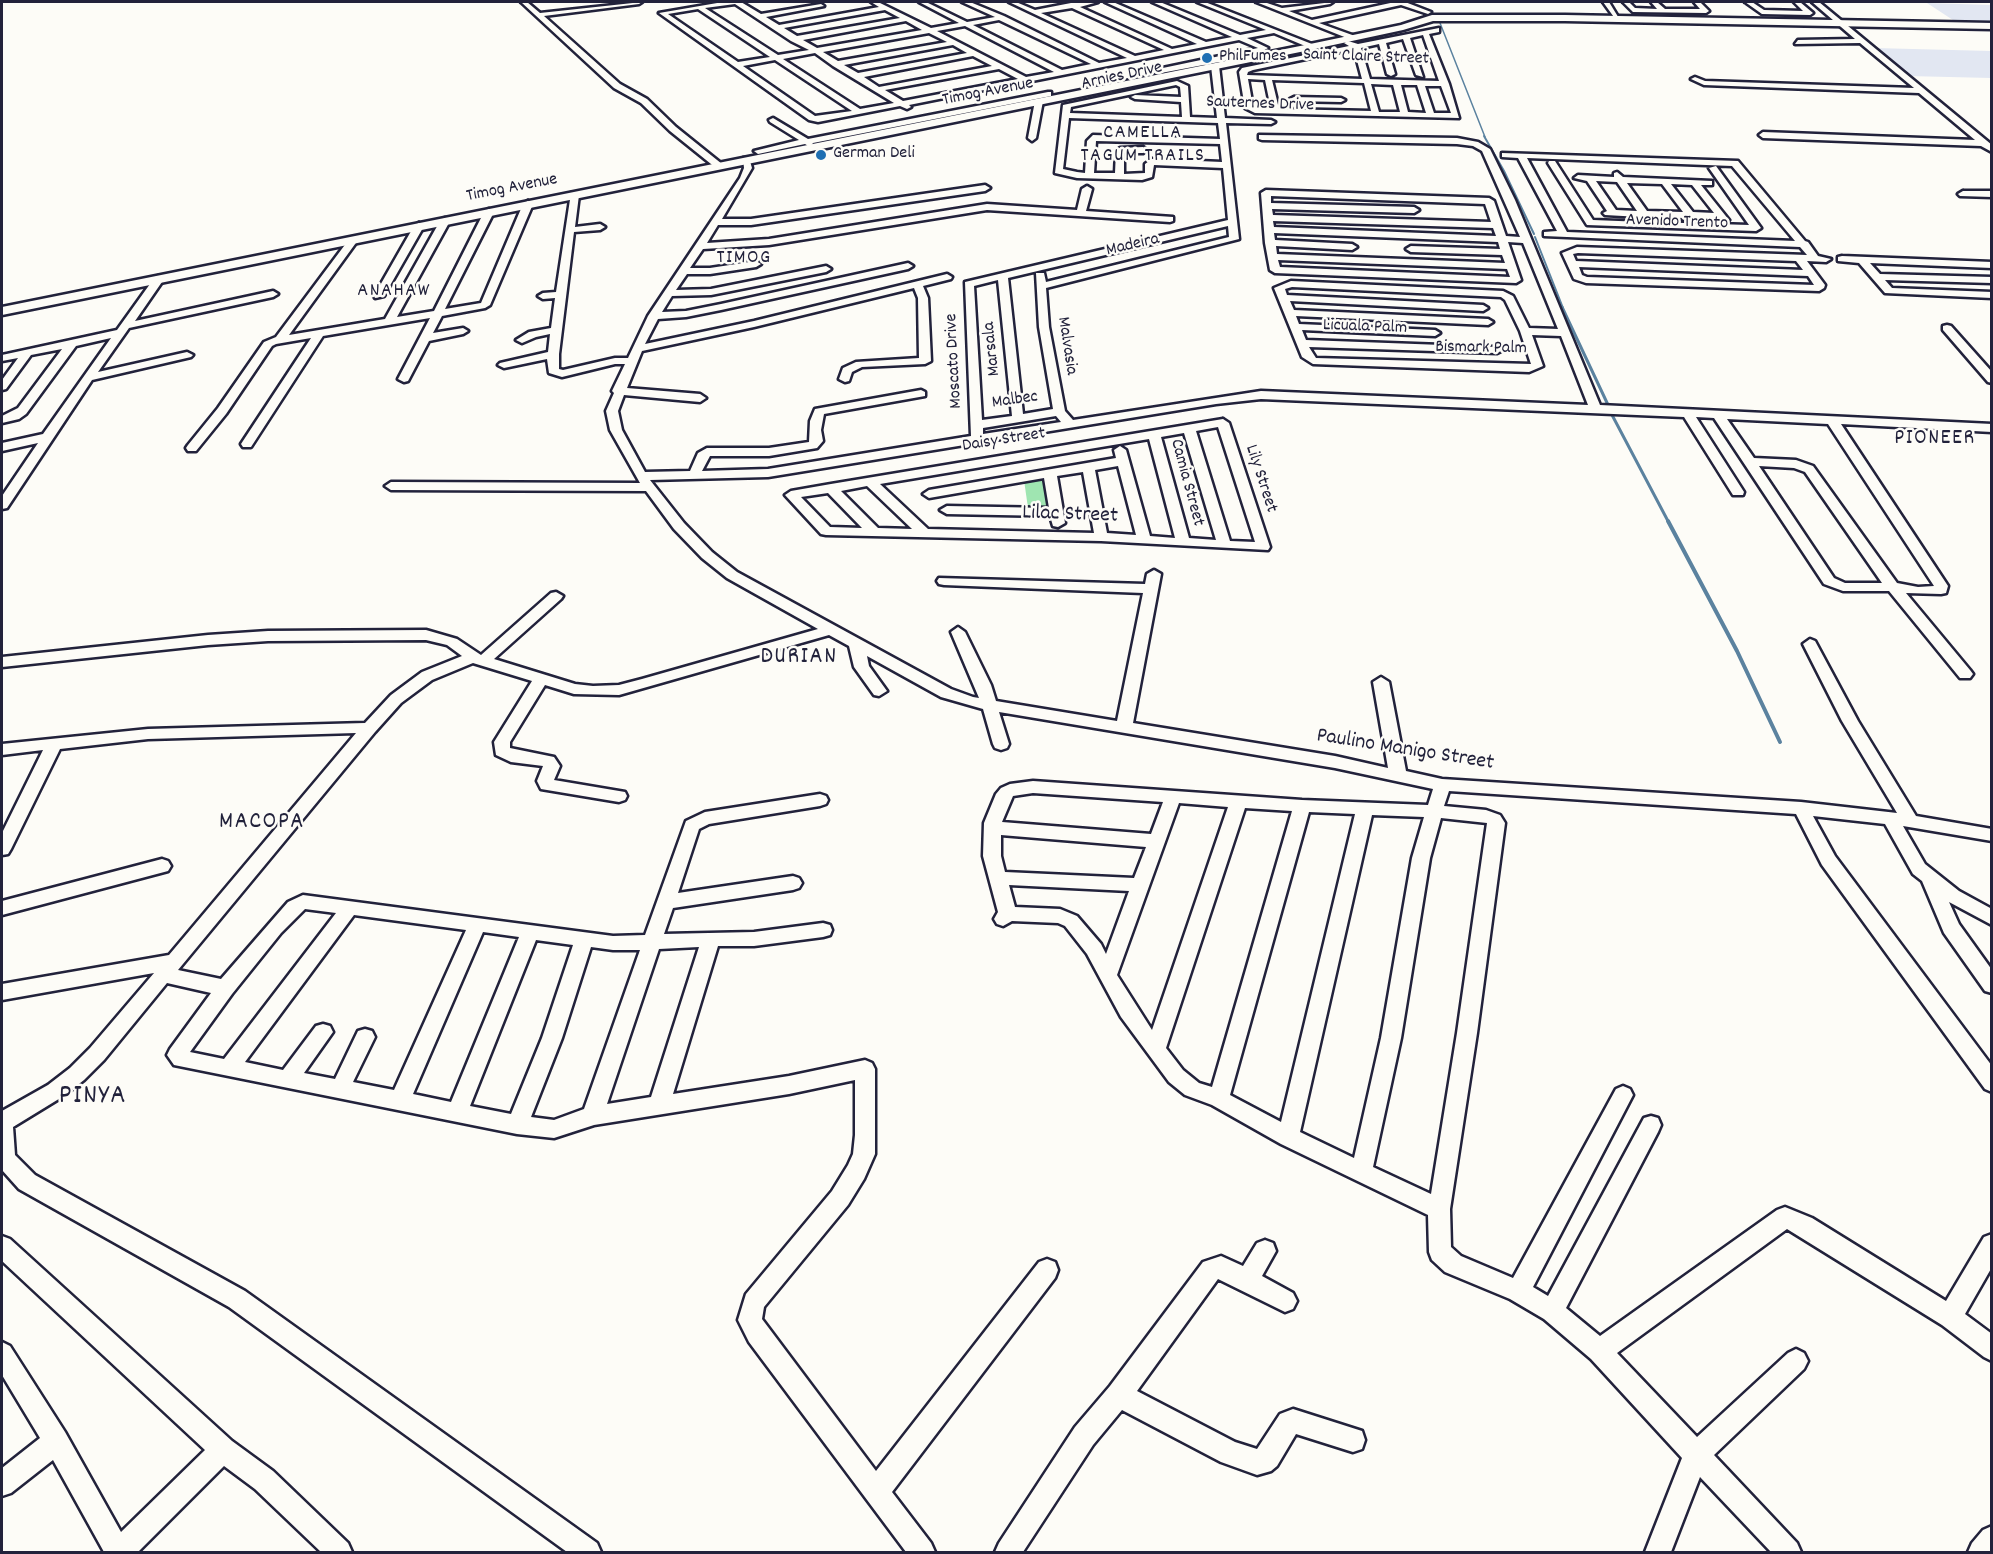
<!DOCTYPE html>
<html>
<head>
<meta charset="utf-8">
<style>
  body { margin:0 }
  #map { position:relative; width:1993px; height:1554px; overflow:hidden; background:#fdfcf7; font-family:Dekko,sans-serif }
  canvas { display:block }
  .frame { position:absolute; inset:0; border:3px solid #22223b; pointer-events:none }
</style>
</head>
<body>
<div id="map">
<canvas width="1993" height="1554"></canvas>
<div class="frame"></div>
</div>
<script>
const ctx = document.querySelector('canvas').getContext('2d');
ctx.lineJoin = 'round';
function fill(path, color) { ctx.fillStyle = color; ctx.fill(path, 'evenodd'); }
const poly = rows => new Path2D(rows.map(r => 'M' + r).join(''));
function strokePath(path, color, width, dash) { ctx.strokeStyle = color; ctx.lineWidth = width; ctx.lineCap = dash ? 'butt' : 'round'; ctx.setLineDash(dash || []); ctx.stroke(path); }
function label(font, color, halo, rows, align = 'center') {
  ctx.font = font + ' Dekko,sans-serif'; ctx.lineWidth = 5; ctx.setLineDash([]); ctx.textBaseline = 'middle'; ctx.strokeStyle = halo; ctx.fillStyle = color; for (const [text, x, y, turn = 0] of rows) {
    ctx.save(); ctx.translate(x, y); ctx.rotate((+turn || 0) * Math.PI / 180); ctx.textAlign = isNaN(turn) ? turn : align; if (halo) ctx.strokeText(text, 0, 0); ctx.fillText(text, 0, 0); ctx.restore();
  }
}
fill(poly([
  [1927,3,1991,5,1991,25,1959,24],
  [1874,48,1991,51,1991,78,1907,76]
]), '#e2e7f2');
fill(poly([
  [1046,479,1050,507,1028,508,1024,480]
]), '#9fe5b1');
strokePath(poly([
  [1440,23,1485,137]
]), '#5b829f', 1.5);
strokePath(poly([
  [1484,136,1504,171,1534,234],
  [1535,237,1563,308]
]), '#5b829f', 2);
strokePath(poly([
  [1562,307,1609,407],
  [1611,413,1669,523]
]), '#5b829f', 3);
strokePath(poly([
  [1668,521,1737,651,1780,742]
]), '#5b829f', 4);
const minor = poly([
  [521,2,527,2,540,13,642,2,639,4,544,16,620,84,647,99,676,127,722,164,722,168,716,168,670,131,641,103,614,88,521,2],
  [723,2,741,2,761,14,821,4,824,6,766,17,779,25,879,7,871,2,878,2,931,28,959,23,919,2,926,2,967,22,995,17,962,2,970,2,1004,16,1099,63,1127,58,1009,2,1016,2,1035,10,1071,3,1098,2,1080,7,1172,49,1197,44,1105,2,1113,2,1206,42,1232,37,1152,2,1160,2,1240,35,1266,30,1197,2,1205,2,1317,46,1310,48,1274,33,1247,38,1268,48,1256,55,1161,73,1157,71,1158,69,1258,48,1239,40,1032,81,1028,83,1024,82,909,105,911,107,907,109,900,106,818,122,809,120,659,13,723,2],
  [735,4,791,41,809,50,778,55,705,8,735,4],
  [1072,8,1164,50,1135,56,1041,13,1072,8],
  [698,9,770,57,738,62,668,14,698,9],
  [885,10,900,18,797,36,784,28,885,10],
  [999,20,1091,64,1062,70,973,25,999,20],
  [906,21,922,30,817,48,803,40,906,21],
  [965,26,1054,72,1026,77,937,31,965,26],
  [929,33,947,42,838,61,823,52,929,33],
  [953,45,967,53,858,73,844,65,953,45],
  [815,53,833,66,894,103,860,109,783,59,815,53],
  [973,56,992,66,879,87,864,77,973,56],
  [775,60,852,111,815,116,743,66,775,60],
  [999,69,1018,79,903,101,885,90,999,69],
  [1256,2,1264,2,1282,8,1333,2,1330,4,1289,11,1312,20,1395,2,1405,2,1431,12,1428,14,1401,5,1319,23,1355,36,1352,40,1256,2],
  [1603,2,1609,2,1620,20,1616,20,1603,2],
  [1623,2,1629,2,1635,8,1657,9,1651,2,1657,2,1665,9,1700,9,1694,2,1700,2,1709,11,1706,13,1633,12,1623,2],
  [1745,2,1752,2,1764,10,1803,11,1794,2,1800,2,1813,13,1810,15,1762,14,1745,2],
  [1812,2,1819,2,1992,145,1992,152,1981,146,1763,138,1759,135,1763,132,1975,140,1919,93,1704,85,1691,79,1695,77,1705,81,1914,88,1860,43,1795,44,1798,40,1855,39,1812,2],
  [1439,28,1439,32,1429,34,1449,84,1459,118,1255,113,1245,108,1239,72,1242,68,1349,46,1344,43,1348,41,1358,44,1439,28],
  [1423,35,1439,81,1370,79,1361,48,1379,44,1387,74,1391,76,1395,74,1386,43,1403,39,1416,75,1423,77,1410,38,1423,35],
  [1354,49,1362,79,1247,75,1248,72,1253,70,1354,49],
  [1248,79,1265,80,1271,109,1253,107,1248,79],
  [1272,80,1364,83,1371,111,1279,109,1272,80],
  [1371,84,1393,85,1400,112,1379,112,1371,84],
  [1401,85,1417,85,1426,113,1408,112,1401,85],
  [1425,86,1441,86,1451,113,1434,113,1425,86],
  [1215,64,1219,66,1225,118,1271,120,1275,122,1271,124,1226,123,1239,239,1046,288,1049,327,1065,411,1073,420,1261,391,1588,405,1561,336,1532,335,1543,366,1529,372,1313,364,1302,357,1274,288,1291,281,1503,291,1513,296,1529,328,1558,329,1523,243,1508,242,1521,280,1516,283,1275,273,1270,270,1265,243,1261,193,1266,190,1489,198,1494,201,1506,236,1520,237,1482,151,1473,146,1457,144,1262,140,1259,139,1259,135,1457,138,1478,142,1490,149,1515,200,1600,405,1992,424,1992,432,1841,424,1948,586,1946,593,1941,594,1906,593,1970,670,1973,674,1970,678,1960,678,1889,591,1843,591,1824,584,1714,418,1696,417,1744,492,1743,495,1733,495,1684,417,1261,399,1216,404,768,477,650,480,684,523,712,552,737,572,951,689,973,697,979,698,951,632,958,627,965,632,991,685,996,701,1117,721,1143,593,944,585,939,584,937,581,939,578,1145,584,1147,574,1154,570,1161,574,1133,723,1335,756,1388,768,1373,682,1381,677,1389,682,1406,771,1442,779,1801,802,1897,813,1842,721,1803,644,1810,639,1815,641,1858,721,1916,816,1992,829,1992,841,1903,826,1925,864,1959,891,1992,909,1992,925,1949,902,1959,924,1992,970,1992,993,1985,991,1944,933,1922,881,1913,874,1885,824,1813,816,1835,856,1992,1066,1992,1092,1985,1089,1822,865,1796,814,1449,791,1444,806,1486,810,1500,815,1505,823,1477,1033,1450,1209,1451,1247,1461,1256,1513,1278,1616,1089,1623,1086,1630,1089,1633,1095,1533,1287,1548,1296,1644,1118,1651,1116,1658,1118,1661,1125,1658,1132,1566,1308,1600,1336,1777,1210,1785,1207,1812,1218,1946,1301,1984,1237,1992,1234,1992,1267,1965,1314,1992,1334,1992,1361,1984,1357,1942,1325,1787,1229,1617,1353,1697,1437,1788,1353,1796,1349,1804,1353,1808,1361,1804,1369,1714,1455,1797,1543,1801,1552,1771,1552,1700,1477,1671,1552,1645,1552,1682,1458,1591,1359,1544,1319,1510,1299,1445,1272,1432,1260,1429,1252,1428,1215,1281,1144,1212,1105,1185,1095,1169,1082,1121,1017,1087,954,1065,926,1058,923,1012,921,1003,926,997,924,994,919,998,912,983,856,984,823,996,794,1001,788,1010,784,1033,781,1302,800,1428,805,1433,789,1335,768,999,712,1009,744,1007,748,1001,750,995,748,993,744,983,709,941,697,867,656,869,666,887,691,879,696,874,695,854,667,849,646,829,635,619,695,574,694,545,685,510,742,510,748,554,757,560,766,554,780,625,792,627,796,625,800,619,802,541,789,537,781,543,766,511,762,496,755,494,742,532,681,473,663,432,680,401,703,375,732,178,970,221,979,288,902,303,895,613,936,645,935,686,821,705,812,820,794,826,796,828,800,826,804,820,806,709,824,699,829,678,893,793,876,799,878,802,883,799,888,793,890,673,908,664,934,754,932,823,923,830,925,832,930,830,935,823,937,754,946,718,946,673,1094,789,1076,865,1060,872,1063,875,1069,875,1154,864,1179,848,1205,764,1307,762,1319,876,1471,1039,1262,1047,1259,1055,1262,1058,1270,1055,1278,892,1492,931,1543,935,1552,906,1552,749,1342,738,1320,746,1294,832,1191,848,1165,853,1154,855,1135,855,1080,789,1094,594,1125,554,1138,517,1134,174,1065,167,1055,170,1049,211,993,167,983,104,1060,84,1080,62,1097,13,1127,15,1155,35,1175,245,1291,597,1543,601,1552,567,1552,229,1307,19,1189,2,1170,2,1111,48,1085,70,1068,90,1048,154,973,2,1000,2,984,169,955,356,733,148,739,60,749,11,849,8,854,2,855,2,833,43,750,2,755,2,744,148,729,365,723,391,695,422,672,462,656,447,645,426,640,268,641,208,645,2,667,2,657,208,635,268,631,426,630,457,639,481,655,551,593,556,592,563,596,561,599,494,659,575,684,593,686,619,685,642,679,818,629,727,578,702,558,674,529,646,491,391,490,385,486,391,482,640,483,610,430,606,411,614,393,612,391,625,364,615,364,562,377,549,373,547,359,504,368,498,365,500,363,548,352,550,334,536,337,522,343,516,340,529,332,551,328,555,298,543,299,538,296,543,293,556,292,571,193,579,195,575,227,600,224,605,227,600,230,574,232,559,354,559,369,563,370,615,358,628,358,648,316,740,178,744,168,743,158,749,158,752,168,722,219,751,219,985,185,990,188,985,191,751,225,718,225,707,243,769,239,987,204,1077,210,1082,189,1087,186,1092,189,1086,211,1173,217,1173,221,1170,222,987,210,769,245,703,249,690,268,710,268,756,261,761,264,756,267,710,274,687,274,676,290,711,289,826,266,831,269,826,272,711,295,672,296,662,312,686,311,721,304,908,263,913,266,908,269,721,310,686,317,658,319,645,344,754,321,947,274,952,277,951,279,923,286,928,298,931,361,925,364,862,367,852,372,849,381,845,382,839,379,843,368,856,362,919,358,918,298,914,288,754,327,642,351,627,388,700,394,706,398,700,402,624,395,618,411,622,430,645,472,690,471,698,453,707,448,769,448,809,442,810,421,815,409,921,390,925,392,925,396,824,414,821,430,823,441,817,448,769,456,710,456,702,471,768,469,971,436,965,282,1228,220,1223,168,1154,165,1152,177,1142,180,1077,178,1055,173,1063,105,1177,81,1188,86,1190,117,1217,118,1211,66,1215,64],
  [1176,85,1180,87,1181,97,1135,95,1131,97,1135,99,1181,102,1182,117,1070,113,1071,107,1176,85],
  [1069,118,1218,123,1220,139,1093,135,1087,141,1085,173,1077,172,1063,169,1069,118],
  [1096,141,1220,144,1222,162,1152,159,1145,164,1145,173,1124,174,1124,153,1143,153,1147,150,1143,147,1120,148,1116,151,1115,173,1094,173,1096,141],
  [1271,196,1485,204,1491,222,1273,215,1272,209,1414,213,1419,210,1414,207,1271,203,1271,196],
  [1273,221,1493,228,1496,236,1274,227,1273,221],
  [1228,226,1229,237,1046,282,1044,273,1036,273,1039,327,1053,409,1023,414,1008,278,1228,226],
  [1274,233,1498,242,1500,249,1411,246,1406,249,1411,252,1502,255,1505,263,1277,254,1276,246,1352,250,1357,247,1352,244,1275,240,1274,233],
  [1278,260,1507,269,1510,277,1280,267,1278,260],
  [998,280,1012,416,982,420,974,286,998,280],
  [1292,287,1501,297,1505,300,1520,331,1531,364,1316,358,1309,347,1497,353,1503,350,1497,347,1306,340,1302,330,1435,336,1440,333,1435,330,1299,324,1296,316,1488,325,1493,322,1488,319,1294,310,1290,301,1483,311,1488,308,1483,305,1287,295,1285,289,1292,287],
  [1056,416,1061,422,983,434,983,428,1056,416],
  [1727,419,1828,424,1934,586,1918,587,1897,583,1813,466,1796,460,1754,458,1727,419],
  [1759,466,1794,468,1805,472,1882,583,1845,583,1834,578,1759,466],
  [1033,793,1163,802,1151,834,1002,822,1013,796,1033,793],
  [1179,803,1228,807,1152,1030,1117,975,1179,803],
  [1245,808,1292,811,1212,1087,1199,1083,1183,1070,1166,1048,1245,808],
  [1309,812,1355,814,1281,1122,1230,1095,1309,812],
  [1372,815,1424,817,1412,858,1381,1038,1354,1158,1300,1132,1372,815],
  [1441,818,1487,823,1457,1033,1431,1194,1373,1167,1401,1038,1430,858,1441,818],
  [1001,835,1146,847,1134,878,1005,872,1001,856,1001,835],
  [1009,885,1129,891,1106,954,1101,944,1077,916,1060,909,1015,907,1009,885],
  [305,909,336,913,224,1059,190,1052,232,994,281,933,305,909],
  [354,915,466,930,394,1090,353,1082,375,1037,372,1031,365,1029,358,1031,335,1079,304,1073,333,1032,330,1026,323,1024,316,1026,283,1070,245,1062,354,915],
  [483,932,519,937,451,1102,413,1094,483,932],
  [536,940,573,945,542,1038,511,1114,470,1106,536,940],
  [591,947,613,950,640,950,584,1109,554,1120,531,1117,562,1038,591,947],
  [699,947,651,1097,607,1104,659,949,699,947],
  [1048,92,1051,92,1051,96,813,143,810,147,805,144,758,154,754,151,799,140,770,122,769,120,773,118,808,139,1048,92],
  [1294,97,1341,98,1345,100,1341,102,1291,101,1290,99,1294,97],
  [1039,99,1043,101,1036,138,1032,141,1028,138,1035,101,1039,99],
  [1502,153,1738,161,1805,241,1808,242,1818,256,1831,259,1826,262,1807,261,1825,285,1824,288,1819,291,1586,283,1574,279,1562,253,1577,247,1807,255,1800,247,1544,236,1544,232,1557,231,1518,158,1502,157,1502,153],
  [1527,158,1732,166,1795,241,1567,232,1527,158],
  [1578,253,1796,261,1803,270,1576,261,1573,254,1578,253],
  [1579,267,1808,276,1814,285,1587,277,1582,275,1579,267],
  [1549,161,1555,161,1593,220,1644,222,1641,217,1605,215,1603,213,1607,211,1587,181,1574,178,1578,175,1614,177,1614,173,1617,172,1623,177,1712,181,1712,185,1701,185,1729,220,1724,223,1718,219,1651,217,1651,222,1749,225,1709,168,1716,166,1761,228,1756,231,1587,225,1548,163,1549,161],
  [1596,181,1617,182,1637,211,1616,210,1596,181],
  [1627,183,1662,184,1683,212,1647,211,1627,183],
  [1671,184,1692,185,1714,213,1693,212,1671,184],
  [1963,191,1992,191,1992,197,1960,196,1958,194,1963,191],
  [528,201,533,204,490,305,485,308,442,316,433,333,463,328,468,331,463,334,429,341,408,381,404,382,398,379,430,318,323,336,251,447,243,447,241,444,311,338,276,344,272,346,226,414,196,451,188,451,186,448,188,445,218,408,264,342,276,337,350,238,358,240,289,335,385,319,440,221,445,218,450,221,397,317,434,311,484,212,489,209,494,212,445,309,481,303,523,204,528,201],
  [419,223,424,226,384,296,375,298,374,296,414,226,419,223],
  [1842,256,1992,262,1992,268,1870,263,1880,274,1992,277,1992,283,1885,280,1892,288,1992,292,1992,298,1885,293,1859,263,1838,261,1838,257,1842,256],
  [159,276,164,279,135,321,273,291,278,294,273,297,129,328,98,372,187,352,193,355,191,357,92,380,7,508,2,509,2,496,38,443,2,451,2,443,43,434,111,338,76,346,26,414,19,419,2,423,2,416,18,408,62,349,31,355,6,389,2,390,2,380,18,358,2,361,2,355,117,330,155,277,159,276],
  [1947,325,1951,326,1992,372,1992,383,1988,382,1943,330,1943,326,1947,325],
  [1223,419,1229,423,1270,547,1268,550,1101,541,826,535,821,534,785,495,791,491,831,484,1223,419],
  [1218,427,1255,542,1230,541,1196,431,1218,427],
  [1184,433,1216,540,1189,538,1161,437,1184,433],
  [1149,439,1175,538,1150,536,1126,450,1120,446,1114,450,1116,458,929,490,923,494,929,498,1044,478,1049,508,947,506,940,510,947,514,1050,516,1053,526,1058,527,1065,523,1057,476,1083,472,1094,533,928,529,880,484,1149,439],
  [1118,466,1136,535,1107,533,1095,470,1118,466],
  [867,486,912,529,878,528,841,491,867,486],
  [828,493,862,528,830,527,801,497,828,493],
  [162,859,168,861,171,866,168,871,2,915,2,901,162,859],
  [2,1236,10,1239,232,1441,273,1471,348,1543,352,1552,321,1552,255,1489,224,1466,138,1552,104,1552,53,1460,11,1493,2,1496,2,1468,40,1438,2,1375,2,1342,10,1346,65,1432,121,1532,205,1450,2,1261,2,1236],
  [1265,1240,1273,1243,1276,1251,1262,1276,1293,1293,1297,1301,1293,1309,1285,1312,1218,1279,1137,1391,1235,1442,1257,1449,1280,1414,1293,1409,1362,1431,1365,1440,1362,1449,1353,1452,1296,1434,1277,1466,1271,1471,1257,1475,1221,1462,1122,1410,1093,1445,1023,1552,995,1552,999,1543,1075,1427,1110,1386,1203,1262,1221,1256,1243,1266,1257,1243,1265,1240],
  [1992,1526,1992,1552,1968,1552,1972,1543,1983,1530,1992,1526]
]);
const major = poly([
  [1432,15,1565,15,1992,23,1992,29,1565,21,1433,21,1403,30,1310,50,2,315,2,307,1310,44,1401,25,1432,15]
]);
strokePath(minor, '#22223b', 5);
strokePath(major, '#22223b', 5);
fill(minor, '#fdfcf7');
fill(major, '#fdfcf7');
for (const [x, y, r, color] of [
  [1207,58,6,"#1f6fb2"],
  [821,155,6,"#1f6fb2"]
]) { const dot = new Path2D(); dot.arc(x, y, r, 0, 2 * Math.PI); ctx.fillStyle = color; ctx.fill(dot); strokePath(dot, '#fdfcf7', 2); }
label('18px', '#22223b', '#fdfcf7', [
  ["PhilFumes",1219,58],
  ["German Deli",833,155]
], 'left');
label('18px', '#22223b', '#fdfcf7', [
  ["Saint Claire Street",1366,58,2],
  ["Arnies Drive",1122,77,-12],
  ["Timog Avenue",988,93,-11],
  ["Sauternes Drive",1260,105,2],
  ["Timog Avenue",512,189,-11],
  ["Avenido Trento",1677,223,2],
  ["Madeira",1133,246,-13],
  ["Licuala Palm",1365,328,2],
  ["Malvasia",1066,346,81],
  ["Marsala",993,349,-96],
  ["Bismark Palm",1481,349,1],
  ["Moscato Drive",955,361,-93],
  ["Malbec",1015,401,-8],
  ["Daisy Street",1004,441,-9],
  ["Lily Street",1260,479,72],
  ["Camia Street",1186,483,75]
]);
ctx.letterSpacing = '1.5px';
label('20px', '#22223b', '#fdfcf7', [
  ["CAMELLA",1143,134],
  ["TAGUM TRAILS",1143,157],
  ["TIMOG",744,259],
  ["ANAHAW",394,292]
]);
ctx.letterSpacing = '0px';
ctx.letterSpacing = '1.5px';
label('22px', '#22223b', '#fdfcf7', [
  ["PIONEER",1935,440]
]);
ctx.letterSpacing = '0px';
label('22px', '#22223b', '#fdfcf7', [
  ["Lilac Street",1070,516,2],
  ["Paulino Manigo Street",1405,751,9]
]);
ctx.letterSpacing = '1.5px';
label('24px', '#22223b', '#fdfcf7', [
  ["DURIAN",799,659],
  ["MACOPA",262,824]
]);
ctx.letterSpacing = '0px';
ctx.letterSpacing = '1.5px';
label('28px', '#22223b', '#fdfcf7', [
  ["PINYA",93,1098]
]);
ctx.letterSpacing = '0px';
</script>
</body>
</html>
